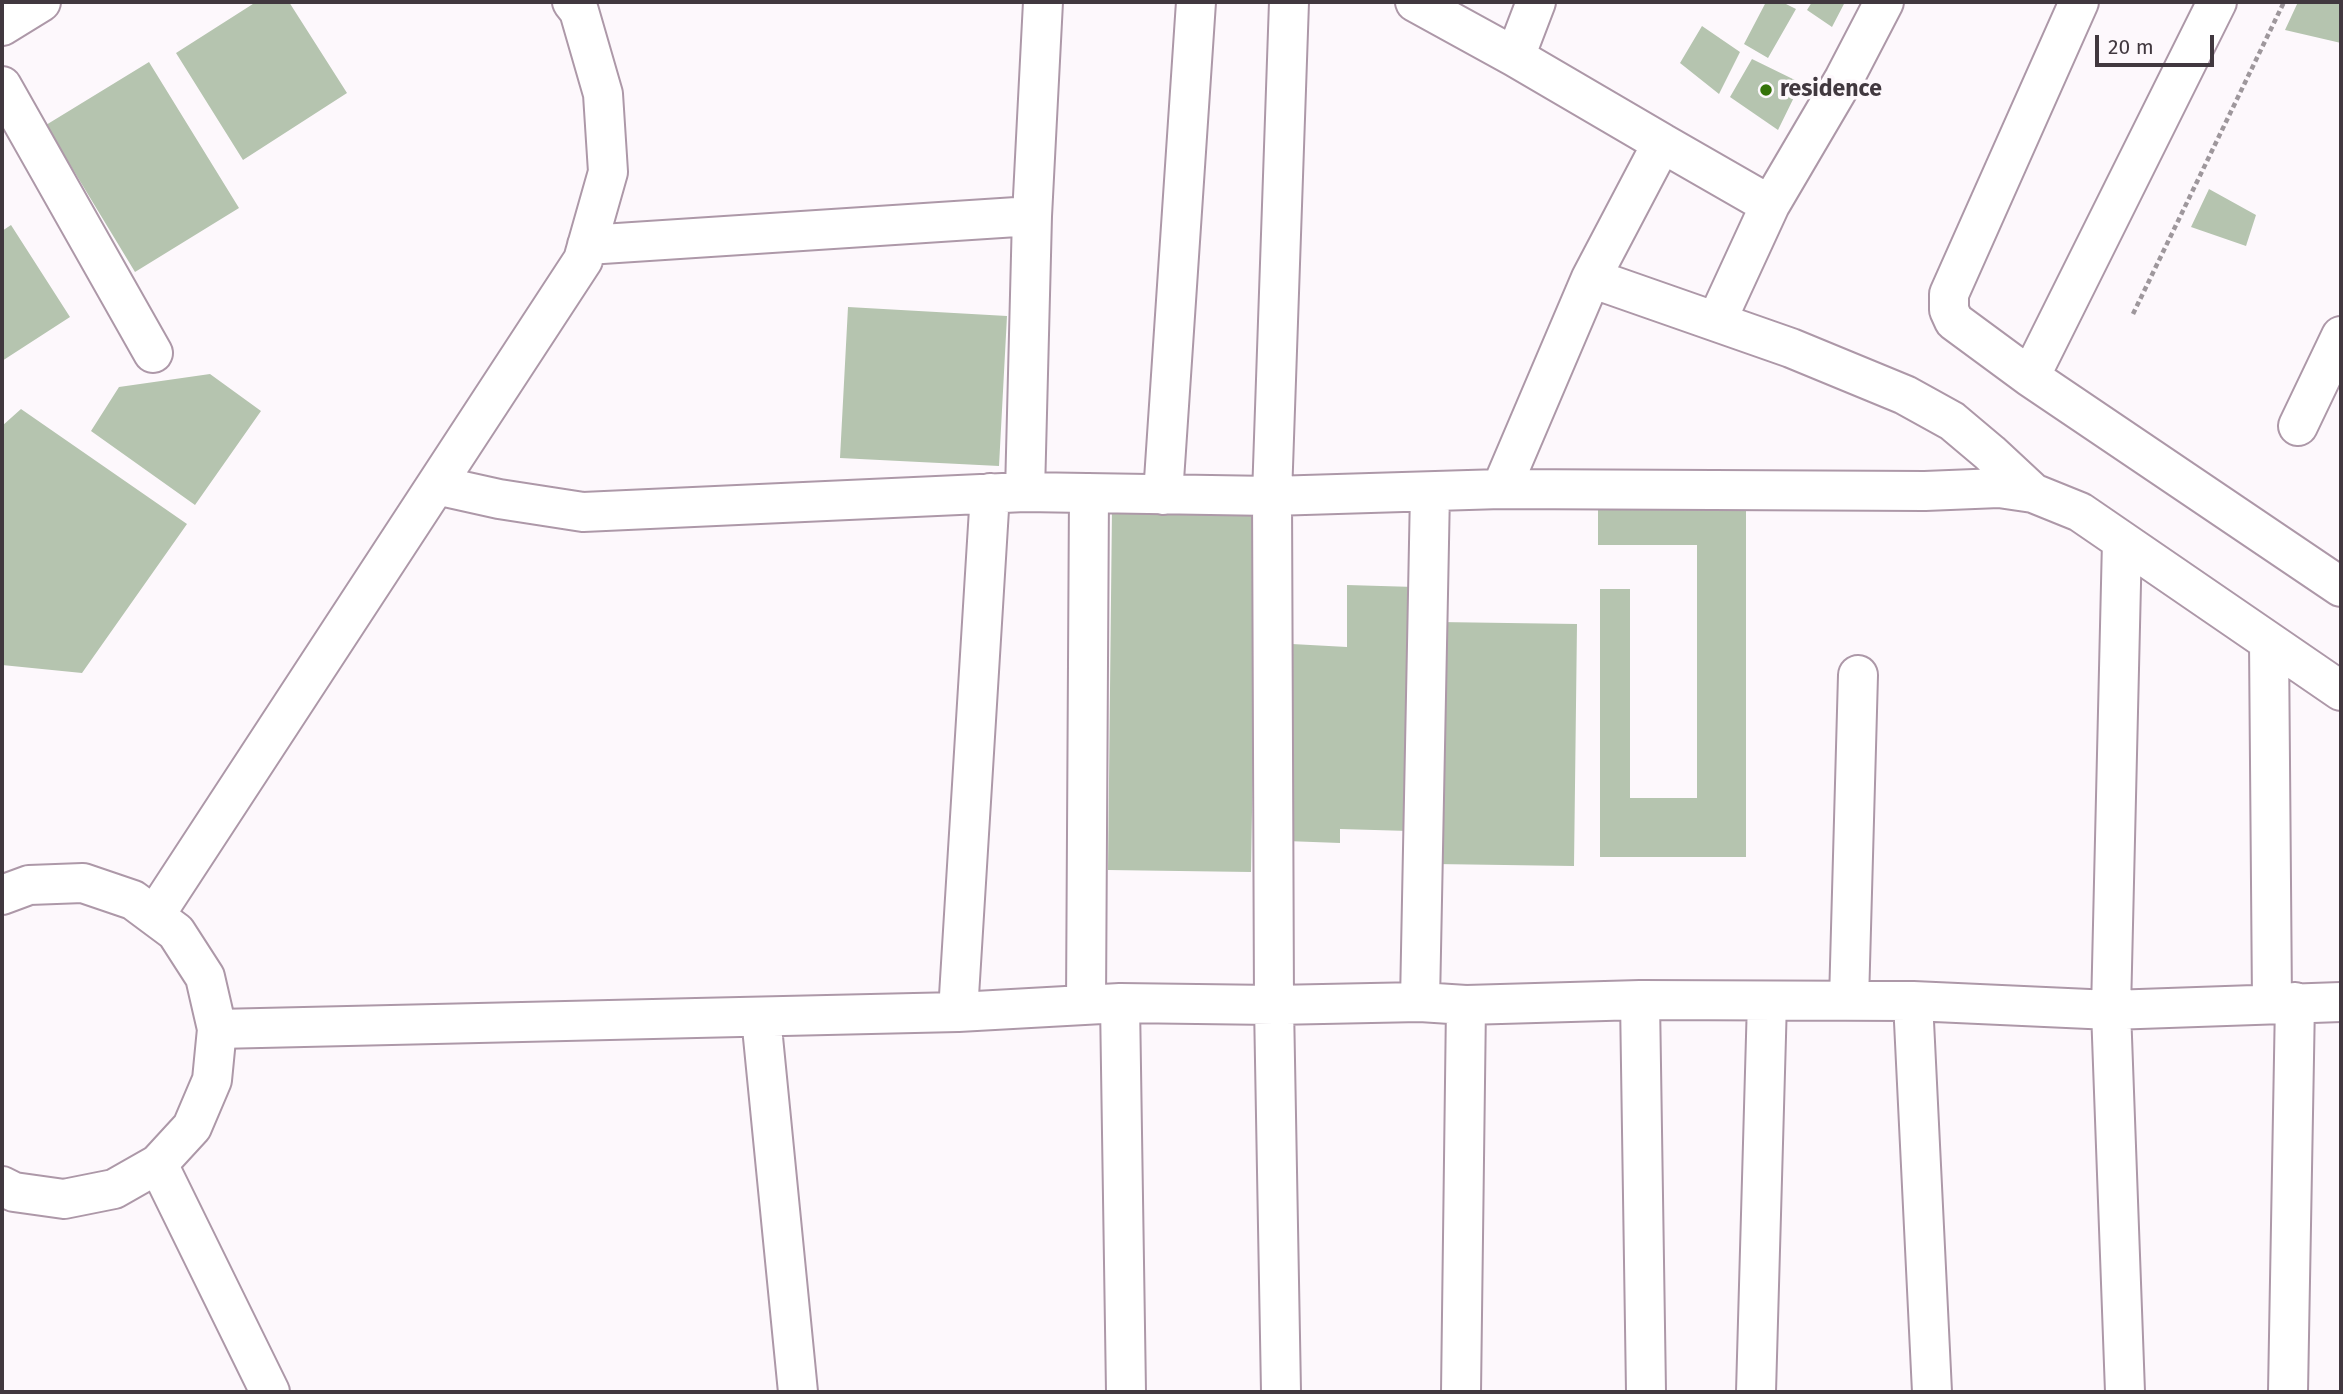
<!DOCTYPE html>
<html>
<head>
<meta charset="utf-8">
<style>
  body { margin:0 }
  #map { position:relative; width:2343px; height:1394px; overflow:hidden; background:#fdf8fc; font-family:"Fira Sans",sans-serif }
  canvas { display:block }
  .frame { position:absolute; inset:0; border:4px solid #41383f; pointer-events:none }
  .scale { position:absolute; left:2095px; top:35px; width:119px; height:32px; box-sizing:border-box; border:4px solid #41383f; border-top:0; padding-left:9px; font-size:21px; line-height:24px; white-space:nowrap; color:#41383f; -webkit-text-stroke:5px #fdf8fc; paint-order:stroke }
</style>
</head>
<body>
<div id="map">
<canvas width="2343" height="1394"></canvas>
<div class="frame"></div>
<div class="scale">20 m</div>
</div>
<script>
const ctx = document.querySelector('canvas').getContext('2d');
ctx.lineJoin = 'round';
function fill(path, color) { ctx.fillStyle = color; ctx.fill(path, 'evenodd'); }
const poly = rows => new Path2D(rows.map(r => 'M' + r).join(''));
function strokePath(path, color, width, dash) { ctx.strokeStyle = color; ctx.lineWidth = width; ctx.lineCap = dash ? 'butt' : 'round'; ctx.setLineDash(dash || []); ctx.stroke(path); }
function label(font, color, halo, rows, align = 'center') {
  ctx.font = font + ' "Fira Sans",sans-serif'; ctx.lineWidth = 7; ctx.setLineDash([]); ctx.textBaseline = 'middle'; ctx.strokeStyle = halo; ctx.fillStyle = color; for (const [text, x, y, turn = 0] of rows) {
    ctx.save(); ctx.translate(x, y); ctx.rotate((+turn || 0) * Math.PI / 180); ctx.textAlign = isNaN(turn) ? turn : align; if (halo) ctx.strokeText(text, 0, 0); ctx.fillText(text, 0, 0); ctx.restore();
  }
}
fill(poly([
  [256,2,289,2,347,93,243,160,176,53],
  [1766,2,1782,2,1796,9,1768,58,1744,44],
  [1812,2,1845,2,1832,27,1807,10],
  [2298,2,2341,2,2341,43,2285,30],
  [1702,26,1740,52,1719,94,1680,63],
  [1752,59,1801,83,1778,130,1730,97],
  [149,62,239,208,135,272,46,125],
  [2209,189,2256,215,2246,246,2191,227],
  [11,225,70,317,2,361,2,231],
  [848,307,1007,316,999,466,840,458],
  [210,374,261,411,195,505,91,431,119,387],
  [21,409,187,524,82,673,2,665,2,426],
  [1746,497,1746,857,1600,857,1600,589,1630,589,1630,798,1697,798,1697,545,1598,545,1598,498],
  [1112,508,1257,510,1251,872,1108,870],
  [1347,585,1415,587,1409,831,1340,829,1340,843,1286,841,1292,644,1347,647],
  [1439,622,1577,624,1574,866,1435,864]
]), '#b5c4af');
const street = poly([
  [1415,2,1515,57,1662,143,1591,278,1501,489],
  [2079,2,1949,294,1949,310,1954,321,2030,377,2341,587],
  [2,26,41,2],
  [1515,57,1536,2],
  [2,86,153,353],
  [1662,143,1770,205],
  [587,245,1032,216],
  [1591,278,1791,348,1905,395,1952,421,1990,453,2033,493],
  [1717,320,1770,205,1844,79,1884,2],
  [2030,377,2217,2],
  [2298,426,2341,336],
  [436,485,499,499,583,512,1025,492,1272,496,1501,489,1925,491,1999,488,2033,493,2080,512,2341,691],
  [1025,492,1032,216,1043,2],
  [1163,495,1196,2],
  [2122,541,2111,1010,2125,1392],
  [2269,642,2272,1003],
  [155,915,583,260,608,172,603,94,579,11,572,2],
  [1640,1000,1646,1392],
  [1849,1001,1858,675],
  [1913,1001,1932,1392],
  [1420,1002,1430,492],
  [1086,1003,1089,493],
  [1120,1003,1126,1392],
  [958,1012,990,493],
  [761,1017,798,1392],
  [217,1029,958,1012,1120,1003,1274,1005,1420,1002,1466,1005,1640,1000,1913,1001,2111,1010,2341,1002],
  [158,1164,270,1392],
  [1281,1392,1274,1005,1272,496,1289,2],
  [1461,1392,1466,1005],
  [1756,1392,1767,1001],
  [2288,1392,2295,1002]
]);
const secondary = poly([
  [2,895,29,885,83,883,133,900,176,932,205,977,217,1029,212,1080,192,1127,158,1164,114,1189,64,1199,14,1192,2,1186]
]);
strokePath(street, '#ad98a8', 42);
strokePath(secondary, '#ad98a8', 42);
strokePath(poly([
  [2133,314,2284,2]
]), '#9e979c', 4.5, [5, 3.5]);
strokePath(street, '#fff', 38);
strokePath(secondary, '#fff', 38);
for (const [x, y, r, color] of [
  [1766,90,7,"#357309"]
]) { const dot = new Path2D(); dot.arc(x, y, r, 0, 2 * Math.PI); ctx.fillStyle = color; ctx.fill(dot); strokePath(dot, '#fdf8fc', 2.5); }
label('bold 23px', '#41383f', '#fdf8fc', [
  ["residence",1780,90]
], 'left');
</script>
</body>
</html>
